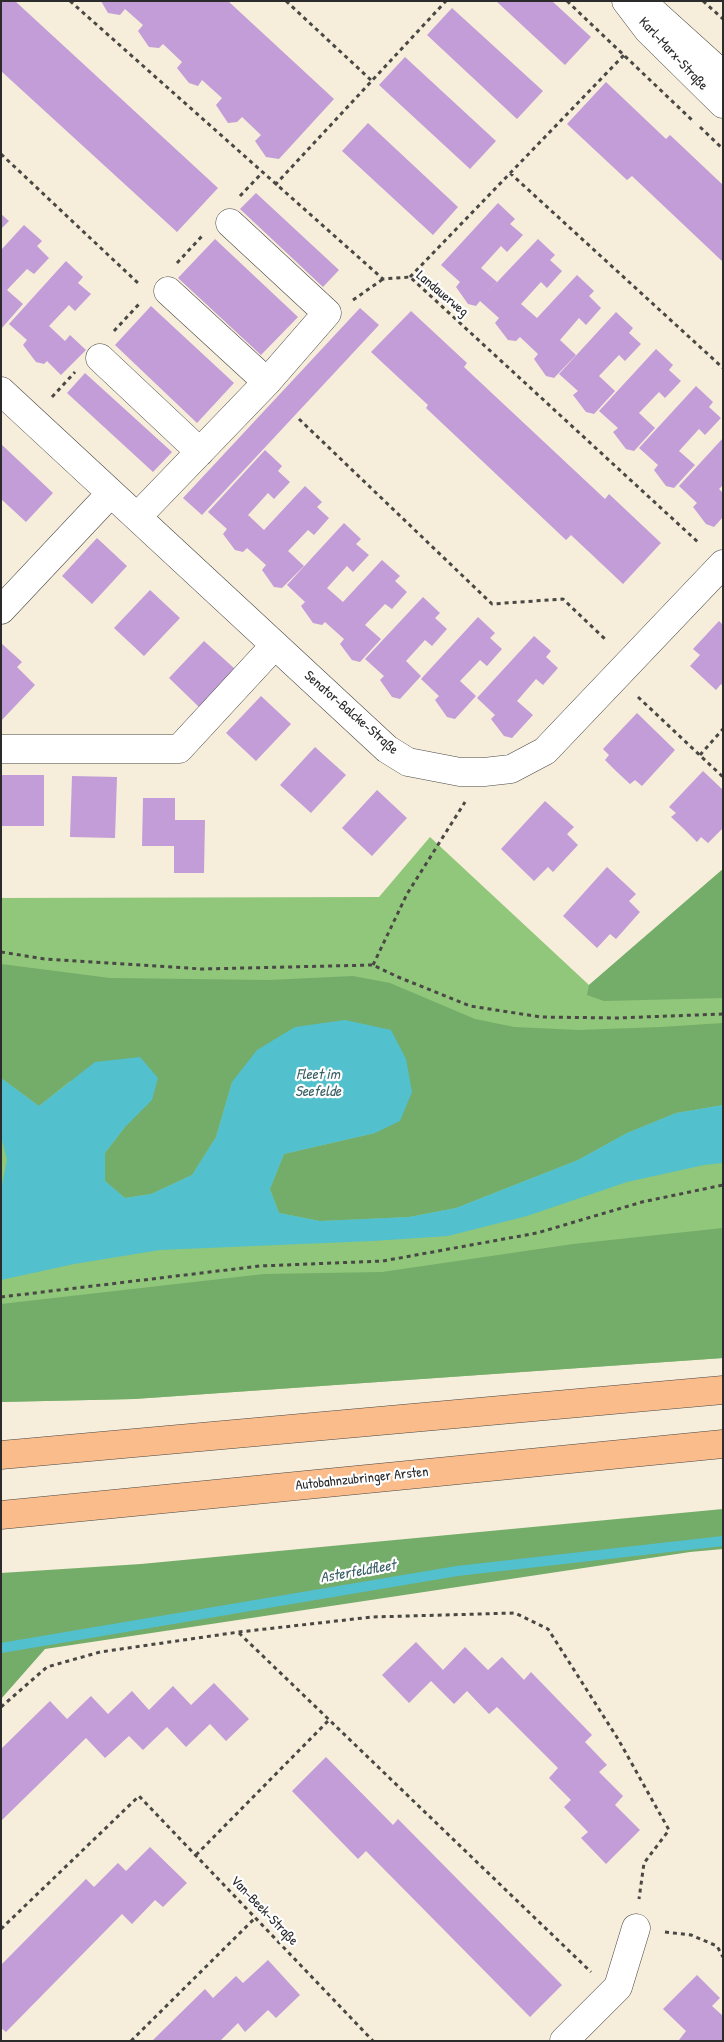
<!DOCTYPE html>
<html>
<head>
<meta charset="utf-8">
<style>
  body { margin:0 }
  #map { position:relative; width:724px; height:2042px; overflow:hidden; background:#f6edda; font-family:"Patrick Hand",sans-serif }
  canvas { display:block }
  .frame { position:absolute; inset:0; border:2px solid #2b2b2b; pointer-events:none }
</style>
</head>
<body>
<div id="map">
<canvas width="724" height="2042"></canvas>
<div class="frame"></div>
</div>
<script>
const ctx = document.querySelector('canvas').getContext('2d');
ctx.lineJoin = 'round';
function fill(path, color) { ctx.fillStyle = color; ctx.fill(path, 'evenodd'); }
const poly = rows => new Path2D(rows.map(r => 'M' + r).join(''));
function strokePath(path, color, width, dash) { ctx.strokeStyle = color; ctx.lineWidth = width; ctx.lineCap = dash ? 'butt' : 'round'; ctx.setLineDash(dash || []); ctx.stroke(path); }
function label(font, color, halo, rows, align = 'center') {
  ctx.font = font + ' "Patrick Hand",sans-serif'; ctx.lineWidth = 4.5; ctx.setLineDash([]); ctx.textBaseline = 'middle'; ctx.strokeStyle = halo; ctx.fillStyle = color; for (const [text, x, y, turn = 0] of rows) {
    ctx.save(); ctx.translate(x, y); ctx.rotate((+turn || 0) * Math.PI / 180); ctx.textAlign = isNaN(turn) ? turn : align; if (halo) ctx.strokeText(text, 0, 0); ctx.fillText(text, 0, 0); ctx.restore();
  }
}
fill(poly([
  [430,837,589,985,723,869,723,1358,134,1399,1,1402,1,898,379,897]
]), '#90c77a');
fill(poly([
  [723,869,723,998,604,1001,587,995,589,985],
  [1,964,110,978,269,980,353,976,390,983,475,1019,514,1027,579,1030,661,1027,723,1023,723,1105,676,1113,627,1133,578,1160,456,1208,409,1217,320,1221,279,1213,270,1189,284,1154,375,1133,232,1082,216,1137,192,1175,151,1194,125,1198,105,1181,105,1153,125,1127,70,1081,39,1106,1,1078],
  [723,1228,723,1358,134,1399,1,1402,1,1304,264,1274,382,1272,573,1244],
  [723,1509,723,1549,690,1552,45,1649,1,1699,1,1573,141,1564]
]), '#74ac6a');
fill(poly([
  [345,1020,391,1030,406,1059,412,1092,400,1121,375,1133,284,1154,270,1189,279,1213,320,1221,409,1217,456,1208,578,1160,627,1133,676,1113,723,1105,723,1163,704,1165,627,1182,527,1216,448,1236,373,1241,160,1250,74,1264,1,1280,1,1190,7,1160,1,1136,1,1078,39,1106,95,1062,140,1057,158,1078,152,1100,125,1127,105,1153,105,1181,125,1198,151,1194,192,1175,216,1137,232,1082,257,1050,295,1027]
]), '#53c0cd');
strokePath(poly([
  [1,1648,457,1571,723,1541]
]), '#53c0cd', 10);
fill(poly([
  [1,1,15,1,218,188,177,232,1,71],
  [101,1,228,1,334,99,279,159,266,157,255,141,261,135,242,117,237,122,228,123,216,105,222,98,202,80,198,86,189,83,177,68,182,62,163,44,159,48,149,47,138,31,143,25,125,9,120,15,108,13],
  [496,1,552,1,591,37,565,65],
  [452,8,543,91,517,119,427,35],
  [405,57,496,141,470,169,379,85],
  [606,82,666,139,670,135,723,185,723,262,632,176,627,180,567,124],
  [368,123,458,207,433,235,342,151],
  [256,193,339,270,323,287,240,209],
  [498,203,515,219,510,224,523,235,507,252,501,246,481,268,497,282,482,298,538,239,555,255,550,260,562,271,547,288,541,282,521,304,537,318,577,275,594,291,589,296,601,308,586,325,579,318,560,340,576,355,554,378,546,376,534,359,538,354,520,337,516,341,508,340,495,323,499,318,480,301,476,306,468,304,456,287,460,282,441,265],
  [1,214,9,221,1,229],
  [24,225,42,241,37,246,49,258,34,274,27,269,7,290,23,304,1,329,1,250],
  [215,239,298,317,261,355,178,278],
  [66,261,83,277,78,283,91,294,75,311,69,305,49,326,65,341,70,335,86,350,61,375,47,361,44,364,36,362,23,345,27,340,9,324],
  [151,306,234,383,197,423,115,345],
  [360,308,379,325,202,515,183,498],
  [411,311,467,363,464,367,605,499,609,494,661,543,623,584,571,535,566,540,426,408,428,405,371,352],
  [616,312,633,328,629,333,641,344,625,361,619,355,599,376,615,391,594,414,586,412,573,395,578,391,559,374],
  [656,349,673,365,669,370,681,381,665,398,659,392,639,413,655,428,634,451,626,449,613,432,618,428,599,411],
  [85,373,172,452,153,472,67,393],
  [696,386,713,402,709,407,721,418,705,435,699,429,679,451,695,465,674,488,666,486,654,470,658,465,639,448],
  [723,438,723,485,719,489,723,493,723,517,714,527,706,524,693,507,697,503,679,486],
  [1,444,53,493,26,522,1,499],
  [265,450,282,466,278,471,290,482,274,499,268,493,248,515,264,530,305,486,322,502,317,507,329,518,314,535,308,530,288,551,304,566,282,588,274,587,262,570,266,565,247,548,243,552,235,550,223,534,227,529,208,512],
  [344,523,361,539,356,544,369,555,353,572,347,566,327,588,343,602,329,617,382,560,400,576,395,581,407,592,392,609,385,604,365,625,381,639,360,662,352,660,340,644,344,639,325,622,322,625,313,623,301,606,305,602,287,585],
  [97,538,127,566,92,604,62,576],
  [150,590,180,618,144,656,114,628],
  [423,597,440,613,435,618,447,629,432,646,425,640,406,661,421,676,400,699,392,697,380,680,384,676,365,659],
  [478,617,495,633,490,638,502,649,487,666,480,660,460,681,476,696,455,719,447,717,435,700,439,696,421,679],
  [719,621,723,625,723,686,721,684,716,690,690,666,700,655,693,649],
  [534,636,551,651,546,657,558,668,543,685,536,679,517,701,533,715,512,738,504,736,491,719,495,715,477,698],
  [204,641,235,669,199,707,169,678],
  [1,643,22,662,17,667,35,685,1,721],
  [261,696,291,724,256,761,226,733],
  [637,713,675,750,642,786,635,780,630,784,617,772,605,760,609,755,603,749],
  [315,747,346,775,311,813,280,785],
  [703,771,723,790,723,828,708,843,701,837,697,842,684,829,671,817,676,813,669,807],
  [1,775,44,775,44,826,1,826],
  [72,776,117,777,115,838,70,837],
  [377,790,407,818,372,856,342,828],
  [143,798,175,798,175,820,205,820,204,873,174,873,174,846,142,846],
  [545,801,574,827,567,834,578,845,553,872,548,867,534,881,501,849],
  [607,867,636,894,629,901,640,912,616,939,610,934,597,948,563,916],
  [416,1642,443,1670,465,1647,488,1670,502,1657,524,1680,531,1672,592,1735,585,1742,607,1765,599,1772,623,1796,615,1805,640,1830,606,1864,581,1838,588,1832,564,1807,571,1800,549,1778,558,1768,497,1707,489,1714,467,1691,454,1704,431,1681,409,1703,382,1675],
  [214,1683,249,1719,226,1741,210,1724,186,1747,167,1727,143,1750,129,1736,105,1758,86,1738,1,1821,1,1749,50,1701,67,1719,91,1696,108,1714,132,1691,149,1710,173,1686,191,1705],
  [326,1757,393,1825,398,1819,562,1985,530,2017,366,1851,358,1859,292,1791],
  [150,1847,187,1883,163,1907,155,1900,132,1924,122,1914,6,2032,1,2028,1,1965,86,1879,94,1887,118,1863,126,1871],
  [268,1960,300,1995,276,2018,268,2010,245,2032,238,2023,220,2041,152,2041,205,1989,213,1998,236,1976,243,1983],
  [697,1975,720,1998,712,2006,723,2016,723,2041,680,2041,679,2040,686,2031,663,2009]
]), '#c29dd8');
const minor = poly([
  [626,1,648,30,723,104],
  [650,9,723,75],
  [168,291,267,382],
  [100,358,200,452],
  [1,391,387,749,408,762,460,772,484,772,511,769,545,751,723,564],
  [137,517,267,382,327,313,230,223],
  [1,610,111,493],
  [1,749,179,749,275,645],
  [564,2041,618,1987,636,1928]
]);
const highway = poly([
  [1,1455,723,1390],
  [1,1515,723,1444]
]);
strokePath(minor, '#494845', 29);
strokePath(highway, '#494845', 29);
strokePath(poly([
  [70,1,383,279,410,277,700,544],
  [286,1,372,81],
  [567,1,693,121],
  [703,1,723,19],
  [700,127,723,149],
  [1,154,139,284],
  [510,173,723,368],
  [275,185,446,1],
  [240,196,262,173],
  [177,263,203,235],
  [410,277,624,55],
  [353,300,383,279],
  [114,331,140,303],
  [52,397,75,372],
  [299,419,492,604,563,599,607,641],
  [638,697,723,777],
  [700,755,723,729],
  [1,952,45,959,202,969,373,965,398,977,470,1006,541,1017,617,1018,723,1014],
  [373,965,407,894,465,802],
  [1,1297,260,1266,383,1261,537,1233,642,1202,723,1185],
  [239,1633,591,1972],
  [1,1707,47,1667,100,1652,239,1632,372,1617,515,1613,548,1629,618,1739,669,1830,644,1863,639,1899],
  [196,1855,329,1720],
  [1,1929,139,1796,373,2041],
  [665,1932,691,1935,717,1946,723,1957],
  [131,2041,255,1918]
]), '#494845', 3, [4, 4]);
strokePath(minor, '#fff', 28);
strokePath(highway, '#f9bc8a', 28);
label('14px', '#2b2b2b', '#fff', [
  ["Karl-Marx-Straße",673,54,47],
  ["Landauerweg",442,294,40],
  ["Senator-Balcke-Straße",351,713,41],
  ["Autobahnzubringer Arsten",362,1479,-6],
  ["Van-Beek-Straße",264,1911,46]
]);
label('italic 15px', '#395f64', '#fff', [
  ["Fleet im",318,1075],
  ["Seefelde",318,1092],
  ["Asterfeldfleet",358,1572,-10]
]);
</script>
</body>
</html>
